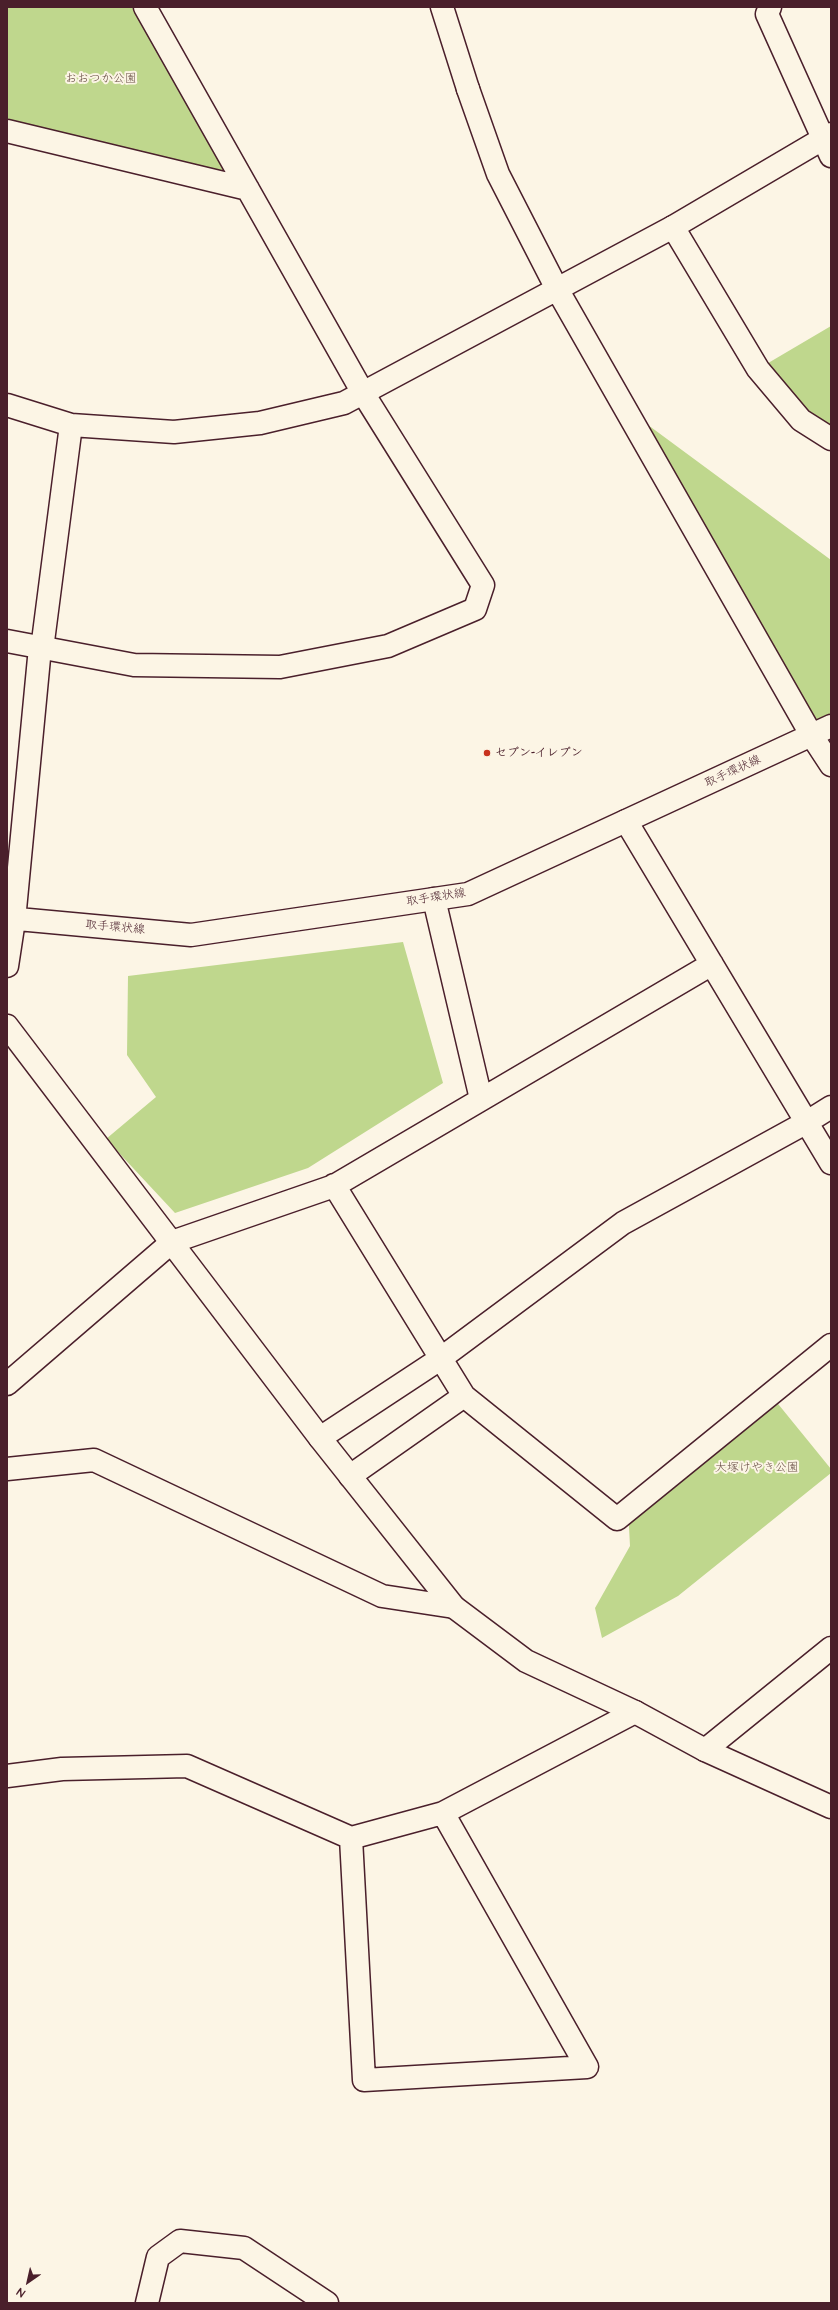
<!DOCTYPE html>
<html>
<head>
<meta charset="utf-8">
<style>
  body { margin:0 }
  #map { position:relative; width:838px; height:2310px; overflow:hidden; background:#fcf5e5; font-family:"Architects Daughter",sans-serif }
  canvas { display:block }
  .frame { position:absolute; inset:0; border:8px solid #4a1f2b; pointer-events:none }
  .north { position:absolute; left:8px; top:2262px; width:40px; height:40px; -webkit-text-stroke:3px #fcf5e5; paint-order:stroke; rotate:214deg; font-size:11px; font-weight:700; line-height:16px; text-align:center; color:#4a1f2b }
  .north::after { content:''; display:block; margin:auto; width:14px; height:18px; background:#4a1f2b; clip-path:polygon(50% 0,100% 100%,50% 72%,0 100%) }
</style>
</head>
<body>
<div id="map">
<canvas width="838" height="2310"></canvas>
<div class="frame"></div>
<div class="north">N</div>
</div>
<script>
const ctx = document.querySelector('canvas').getContext('2d');
ctx.lineJoin = 'round';
function fill(path, color) { ctx.fillStyle = color; ctx.fill(path, 'evenodd'); }
const poly = rows => new Path2D(rows.map(r => 'M' + r).join(''));
function strokePath(path, color, width, dash) { ctx.strokeStyle = color; ctx.lineWidth = width; ctx.lineCap = dash ? 'butt' : 'round'; ctx.setLineDash(dash || []); ctx.stroke(path); }
function label(font, color, halo, rows, align = 'center') {
  ctx.font = font + ' "Architects Daughter","Klee One",sans-serif'; ctx.lineWidth = 4; ctx.setLineDash([]); ctx.textBaseline = 'middle'; ctx.strokeStyle = halo; ctx.fillStyle = color; for (const [text, x, y, turn = 0] of rows) {
    ctx.save(); ctx.translate(x, y); ctx.rotate((+turn || 0) * Math.PI / 180); ctx.textAlign = isNaN(turn) ? turn : align; if (halo) ctx.strokeText(text, 0, 0); ctx.fillText(text, 0, 0); ctx.restore();
  }
}
fill(poly([
  [7,7,145,7,248,189,7,131],
  [831,326,831,439,758,369],
  [625,408,831,560,831,726,812,736],
  [403,942,443,1083,308,1168,175,1213,106,1139,156,1097,127,1055,128,976],
  [770,1394,831,1469,831,1473,678,1596,602,1638,595,1608,630,1546,628,1508]
]), '#bfd78d');
const minor = poly([
  [442,7,468,89],
  [770,7,767,14,831,156],
  [7,131,248,189],
  [673,227,758,369,801,420,831,439],
  [7,641,134,665,280,667,388,646,475,609,483,585,363,393,145,7],
  [626,821,831,1163],
  [434,899,481,1099],
  [334,1185,464,1396,350,1476],
  [7,1384,172,1242,334,1186,712,964],
  [464,1396,617,1519,831,1345],
  [320,1438,440,1359,623,1223,807,1122,831,1107],
  [7,1469,94,1460,382,1596,454,1607],
  [705,1750,831,1648],
  [7,1776,62,1769,187,1766,351,1838,443,1813,635,1712],
  [351,1838,364,2080,587,2067,443,1813],
  [147,2303,158,2257,180,2241,244,2248,327,2303]
]);
const tertiary = poly([
  [468,89,498,174,557,289,812,736,831,765],
  [7,405,71,425,174,432,260,423,344,403,673,227,831,134],
  [7,918,191,935,468,894,831,726],
  [7,966,14,920,39,658,42,649,71,425],
  [7,1026,320,1438,454,1607,526,1661,635,1712,705,1750,831,1807]
]);
strokePath(minor, '#4a1f2b', 25);
strokePath(tertiary, '#4a1f2b', 25);
strokePath(minor, '#fcf5e5', 22);
strokePath(tertiary, '#fcf5e5', 22);
for (const [x, y, r, color] of [
  [487,753,4,"#c8321e"]
]) { const dot = new Path2D(); dot.arc(x, y, r, 0, 2 * Math.PI); ctx.fillStyle = color; ctx.fill(dot); strokePath(dot, '#fcf5e5', 1.5); }
label('12px', '#674d44', '#fcf5e5', [
  ["おおつか公園",101,79],
  ["大塚けやき公園",757,1468]
]);
label('bold 12px', '#4a1f2b', '#fcf5e5', [
  ["セブン-イレブン",495,753]
], 'left');
label('12px', '#4a1f2b', '#fcf5e5', [
  ["取手環状線",733,772,-25],
  ["取手環状線",436,898,-9],
  ["取手環状線",115,928,5]
]);
</script>
</body>
</html>
